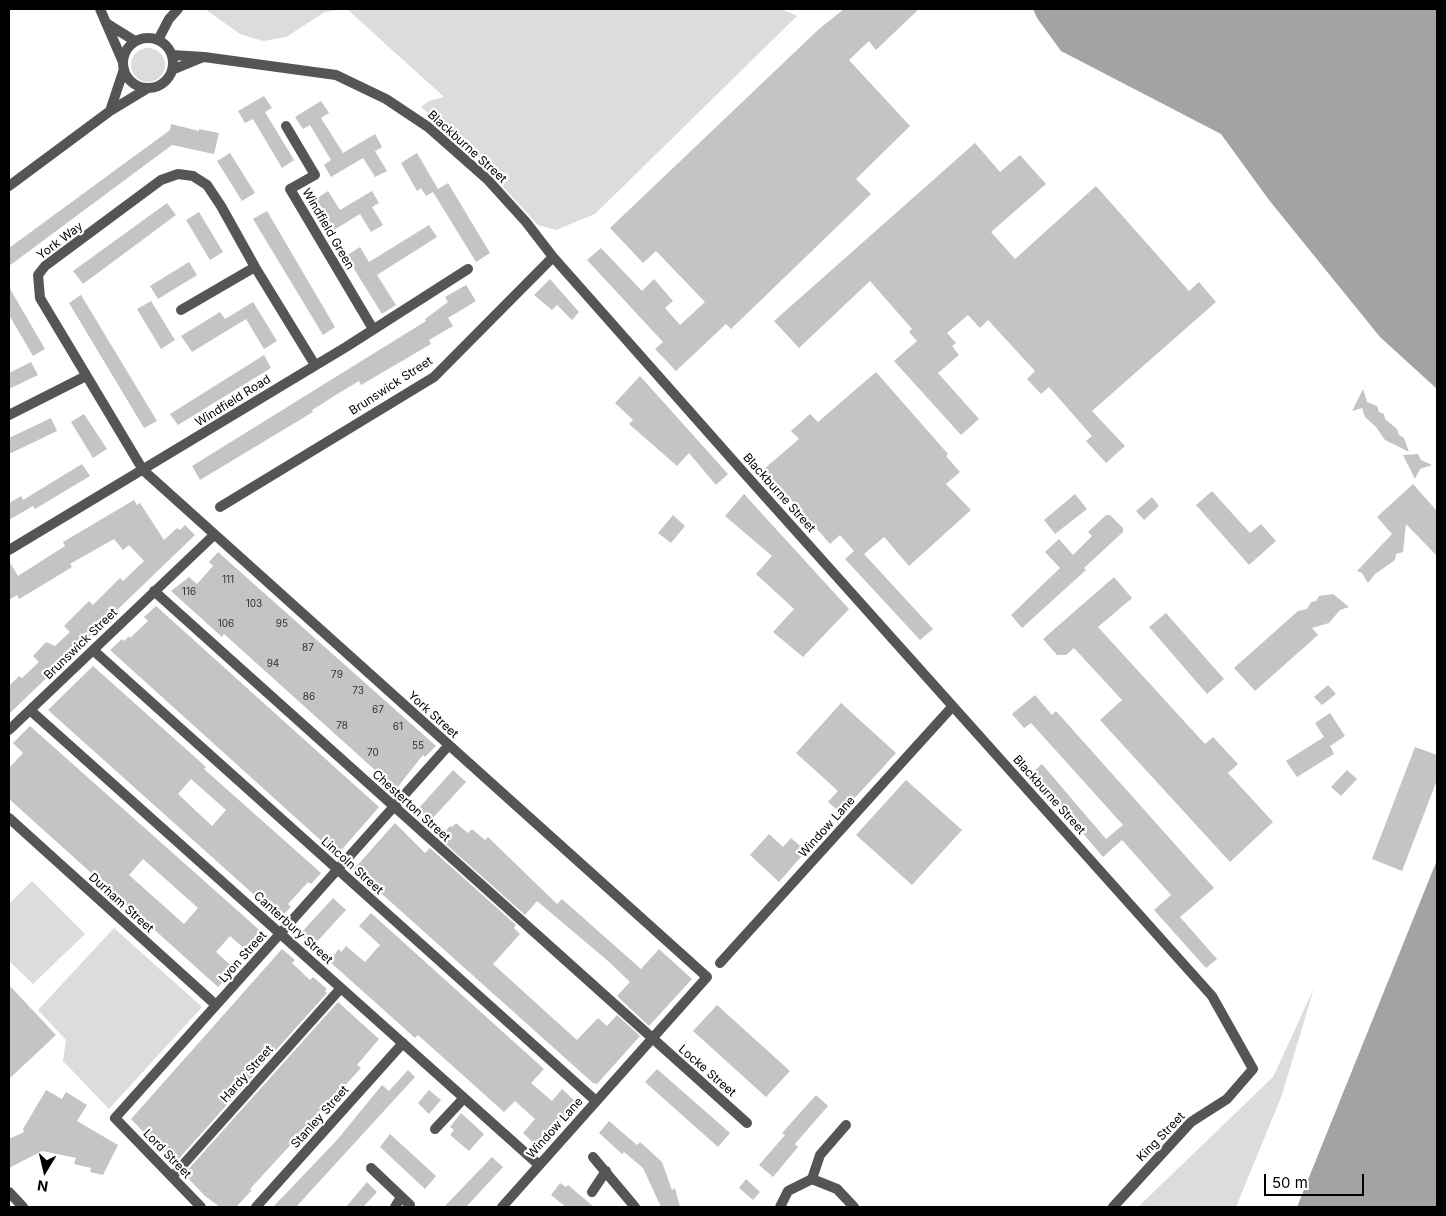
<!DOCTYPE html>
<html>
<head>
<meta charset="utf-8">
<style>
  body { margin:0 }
  #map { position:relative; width:1446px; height:1216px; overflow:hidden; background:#fff; font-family:Inter,sans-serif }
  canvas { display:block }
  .frame { position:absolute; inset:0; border:10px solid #000; pointer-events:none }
  .north { position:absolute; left:20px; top:1146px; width:50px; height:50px; -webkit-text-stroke:4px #fff; paint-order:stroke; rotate:189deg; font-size:14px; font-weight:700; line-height:20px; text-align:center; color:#000 }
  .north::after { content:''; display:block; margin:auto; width:18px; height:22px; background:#000; clip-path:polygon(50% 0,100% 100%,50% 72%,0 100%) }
  .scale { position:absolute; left:1264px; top:1174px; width:100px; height:22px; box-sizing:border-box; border:2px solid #000; border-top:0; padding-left:6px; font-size:15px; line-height:18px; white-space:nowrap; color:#000; -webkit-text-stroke:4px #fff; paint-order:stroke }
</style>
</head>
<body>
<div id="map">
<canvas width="1446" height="1216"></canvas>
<div class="frame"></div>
<div class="north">N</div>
<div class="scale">50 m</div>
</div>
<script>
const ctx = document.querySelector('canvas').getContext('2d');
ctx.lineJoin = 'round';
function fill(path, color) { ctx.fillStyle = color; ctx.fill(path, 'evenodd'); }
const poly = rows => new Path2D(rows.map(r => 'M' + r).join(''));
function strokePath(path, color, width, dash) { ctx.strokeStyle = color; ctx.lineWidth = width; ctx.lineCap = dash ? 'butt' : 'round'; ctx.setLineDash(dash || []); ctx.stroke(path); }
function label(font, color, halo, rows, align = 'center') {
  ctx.font = font + ' Inter,sans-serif'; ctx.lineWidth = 4.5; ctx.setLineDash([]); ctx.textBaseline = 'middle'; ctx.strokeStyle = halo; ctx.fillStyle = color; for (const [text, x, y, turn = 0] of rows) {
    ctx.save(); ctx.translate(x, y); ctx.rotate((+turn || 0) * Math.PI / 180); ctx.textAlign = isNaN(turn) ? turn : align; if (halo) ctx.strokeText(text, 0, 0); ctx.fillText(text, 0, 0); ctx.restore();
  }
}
fill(poly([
  [205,9,346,9,325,12,286,37,263,41,240,34],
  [347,9,781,9,797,16,595,214,556,230,538,225,470,151,421,107,429,101,444,97],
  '131 65a17 17 0 1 1 34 0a17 17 0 1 1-34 0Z',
  [32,881,85,934,33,984,9,961,9,904],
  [114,928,202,1007,109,1109,63,1061,66,1040,38,1010],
  [1314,988,1282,1095,1236,1207,1138,1207,1273,1077]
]), '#dcdcdc');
fill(poly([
  [1033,9,1437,9,1437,389,1380,337,1269,200,1221,134,1061,51,1037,18],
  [1437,860,1437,1207,1297,1207]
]), '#a3a3a3');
fill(poly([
  [844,9,919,9,876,50,869,41,849,60,910,126,856,179,871,194,731,329,726,324,676,371,655,349,663,342,587,260,601,248,642,291,654,279,673,301,665,308,680,325,705,302,656,251,643,263,610,228,819,29],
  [264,96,272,108,265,112,294,160,282,168,253,119,245,123,238,111],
  [321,101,329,113,321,118,343,153,375,134,382,147,375,151,387,171,375,177,363,158,331,177,324,165,331,160,310,125,303,129,295,117],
  [171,124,199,131,199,129,219,133,214,154,172,145,9,266,9,248,170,130],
  [975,143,1000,172,1020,155,1046,184,991,232,1015,259,1096,186,1189,291,1199,282,1216,302,1092,411,1125,446,1106,463,1086,441,1092,436,1049,387,1041,394,1027,379,1035,371,988,320,980,328,968,315,947,333,956,343,952,346,959,355,938,373,979,419,961,435,894,361,917,341,909,332,912,329,870,281,799,348,774,321],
  [230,153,255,193,242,201,217,161],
  [417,153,438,189,433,192,448,183,490,253,476,262,433,192,426,196,421,188,417,191,401,163],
  [328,191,340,210,372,191,379,203,372,207,383,225,371,232,360,214,329,233,321,221,328,217,316,199],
  [167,203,176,215,83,284,73,271],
  [267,211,335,327,323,335,253,219],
  [199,212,223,252,210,260,186,220],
  [429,225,437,237,377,275,396,305,382,314,346,256,360,247,369,262],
  [189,262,197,275,158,299,150,286],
  [550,279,579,312,572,320,557,305,552,310,534,295],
  [466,285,476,301,448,318,453,326,429,340,431,344,361,385,359,381,344,390,312,410,313,412,200,480,192,466,426,321,425,319,448,302,445,297],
  [9,287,45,349,33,356,9,315],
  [81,295,157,421,144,428,69,303],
  [151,301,175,340,161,349,137,309],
  [253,302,277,341,264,349,246,319,192,352,181,336,220,312,225,319],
  [264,355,271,368,178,425,170,414],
  [31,362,38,375,9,389,9,373],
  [876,372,948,454,946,456,960,472,946,484,971,510,909,566,884,537,864,554,933,629,920,640,845,559,854,551,840,535,830,544,764,469,799,439,791,431,810,414,818,422],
  [640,376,728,474,716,485,689,453,677,466,629,424,633,420,615,403],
  [1363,389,1367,402,1377,406,1379,412,1384,414,1385,419,1397,429,1399,435,1404,438,1409,452,1385,440,1376,427,1365,417,1362,408,1352,411],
  [84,414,107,449,93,458,71,422],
  [51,418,57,431,9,454,9,438],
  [1418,454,1421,460,1432,465,1420,469,1415,479,1403,455],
  [82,464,90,476,35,509,33,506,9,520,9,503,21,496,23,500],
  [1413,484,1437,511,1437,556,1406,524,1403,552,1396,554,1395,560,1375,574,1368,583,1362,573,1357,571,1392,534,1377,517],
  [1212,491,1250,533,1261,524,1276,541,1249,565,1196,505],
  [744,494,849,609,803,657,773,632,794,609,756,574,772,556,725,516],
  [1075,494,1087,509,1055,534,1044,520],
  [1152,497,1159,506,1144,520,1136,511],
  [134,500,137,505,140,503,164,540,177,528,180,530,185,525,195,535,9,714,9,686,19,676,22,678,39,662,33,656,46,642,55,646,70,632,64,626,89,601,93,605,120,578,123,581,144,561,129,545,123,550,114,539,70,564,72,567,46,583,19,599,17,595,9,600,9,561,18,576,65,546,63,542],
  [673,515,685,526,671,543,658,533],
  [1106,515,1110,515,1123,528,1123,532,1084,568,1086,570,1022,628,1011,615,1060,568,1045,552,1059,539,1073,555,1092,536,1088,532],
  [218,552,436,746,425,757,423,755,396,789,224,634,222,637,171,591,189,577,197,584,213,566,209,562],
  [1114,577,1132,598,1098,627,1205,744,1213,737,1238,764,1228,773,1273,822,1230,862,1100,720,1122,700,1074,648,1066,655,1057,655,1043,639],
  [1333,594,1349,607,1340,610,1329,623,1312,628,1318,635,1255,691,1234,668,1298,611,1307,609,1311,602,1316,601,1319,596],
  [156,606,379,807,337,855,110,650,122,639,124,641,129,636,130,638,148,621,144,617],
  [1166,613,1224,679,1207,694,1149,627],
  [93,666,206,767,204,769,321,873,311,884,308,882,288,904,291,907,280,918,48,710],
  [191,779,226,810,212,826,178,794],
  [1328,685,1336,694,1322,705,1314,697],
  [1035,695,1052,715,1056,711,1214,888,1180,917,1217,959,1206,968,1154,910,1171,895,1122,840,1103,857,1032,773,1042,764,1106,839,1123,825,1031,723,1024,728,1012,714],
  [841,703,896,753,841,813,828,802,838,791,796,753],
  [1330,713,1345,736,1330,746,1334,754,1297,777,1286,761,1324,737,1315,723],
  [30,726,265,935,249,953,230,936,216,952,235,969,218,987,9,799,9,768,23,753,13,743],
  [143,859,198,908,184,924,129,875],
  [1415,747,1437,755,1437,780,1402,871,1372,859],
  [453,770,466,782,431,820,418,809],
  [1347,770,1357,779,1341,796,1331,787],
  [906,780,962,830,912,885,856,835],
  [395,823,425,853,430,848,516,925,514,928,520,934,493,964,568,1032,577,1040,598,1018,607,1026,617,1015,640,1036,597,1084,593,1083,354,869],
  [456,823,468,833,472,829,485,840,488,837,557,904,562,899,641,969,659,949,692,979,649,1026,617,996,630,982,608,961,537,901,525,915,439,838,450,826,452,827],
  [769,834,783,847,791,838,806,851,779,882,750,855],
  [333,898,346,910,313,946,300,934],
  [371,913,544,1069,531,1083,552,1101,562,1089,577,1103,538,1147,523,1133,535,1119,515,1101,504,1112,418,1035,415,1038,329,961,339,949,341,952,346,946,365,962,380,945,359,926],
  [282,949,295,960,292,963,310,980,313,977,327,989,325,991,327,993,174,1164,131,1119],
  [9,985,56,1035,9,1079],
  [338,1002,379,1039,357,1065,361,1068,250,1189,252,1190,236,1207,220,1207,205,1196,184,1174],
  [717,1005,790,1071,766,1097,693,1031],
  [657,1069,730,1133,718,1147,645,1082],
  [408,1070,415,1077,296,1207,273,1207,337,1140,382,1085,389,1091],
  [46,1090,62,1099,66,1092,87,1105,77,1121,118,1145,103,1175,90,1172,91,1168,74,1164,76,1158,42,1151,9,1168,9,1139,24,1132,23,1129],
  [429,1090,441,1100,429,1114,418,1103],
  [816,1095,828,1106,795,1144,798,1147,773,1177,759,1165,785,1135,782,1133],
  [461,1113,484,1134,469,1151,450,1135,454,1130,450,1127],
  [609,1121,637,1145,640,1142,662,1162,672,1190,675,1188,680,1207,661,1207,643,1168,624,1152,622,1154,599,1133],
  [390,1134,436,1176,425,1189,380,1147],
  [492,1157,503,1167,466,1207,444,1207],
  [746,1179,760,1192,753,1200,739,1188],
  [367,1182,377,1192,363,1207,346,1207],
  [560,1183,566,1187,568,1185,594,1207,566,1207,551,1195]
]), '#c4c4c4');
strokePath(poly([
  [100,9,123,62],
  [106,23,135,41],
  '123 63a25 25 0 1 1 50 0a25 25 0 1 1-50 0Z',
  [158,40,169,19,178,9],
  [172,55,204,57,336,75,386,99,428,127,487,179,526,222,553,257,745,474,1212,996,1253,1069,1227,1099,1191,1122,1113,1207],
  [172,70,201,58],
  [110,111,124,69],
  [286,126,315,175,290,189,373,329],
  [9,186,110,111,148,88],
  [181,310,255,267],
  [315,365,255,267,221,206,207,185,193,176,178,174,161,180,45,266,38,275,40,298,143,470,707,977,502,1207],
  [9,415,86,376],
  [220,507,434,377,553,257],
  [9,550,346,347,468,269],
  [154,591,747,1123],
  [93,650,596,1101],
  [30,710,539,1165],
  [9,730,214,535],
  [9,818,216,1005],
  [720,963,952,707],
  [435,1129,464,1098],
  [593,1157,635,1207],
  [371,1168,410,1205],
  [172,1177,341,988],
  [812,1179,820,1155,846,1125],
  [9,1192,23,1207],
  [592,1192,606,1171],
  [201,1207,115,1118,449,745],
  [256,1207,403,1043],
  [395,1207,401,1197],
  [780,1207,788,1191,812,1179,837,1189,854,1207]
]), '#555', 10);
label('10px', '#313131', null, [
  ["111",228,580],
  ["116",189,592],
  ["103",254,604],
  ["106",226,624],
  ["95",282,624],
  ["87",308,648],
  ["94",273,664],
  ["79",337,675],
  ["73",358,691],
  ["86",309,697],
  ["67",378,710],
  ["78",342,726],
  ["61",398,727],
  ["55",418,746],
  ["70",373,753]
]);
label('12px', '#000', '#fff', [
  ["Blackburne Street",467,147,42],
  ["Windfield Green",328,229,60],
  ["York Way",60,241,-37],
  ["Brunswick Street",391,386,-33],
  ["Windfield Road",233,401,-32],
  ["Blackburne Street",779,493,48],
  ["Brunswick Street",81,644,-44],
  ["York Street",433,715,42],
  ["Blackburne Street",1049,795,48],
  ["Chesterton Street",411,806,42],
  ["Window Lane",827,827,-48],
  ["Lincoln Street",352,866,42],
  ["Durham Street",121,903,42],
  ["Canterbury Street",293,928,42],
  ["Lyon Street",243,957,-48],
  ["Locke Street",707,1071,41],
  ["Hardy Street",247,1074,-48],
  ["Stanley Street",320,1117,-48],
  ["Window Lane",555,1128,-48],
  ["King Street",1161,1137,-46],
  ["Lord Street",167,1154,46]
]);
</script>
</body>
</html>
